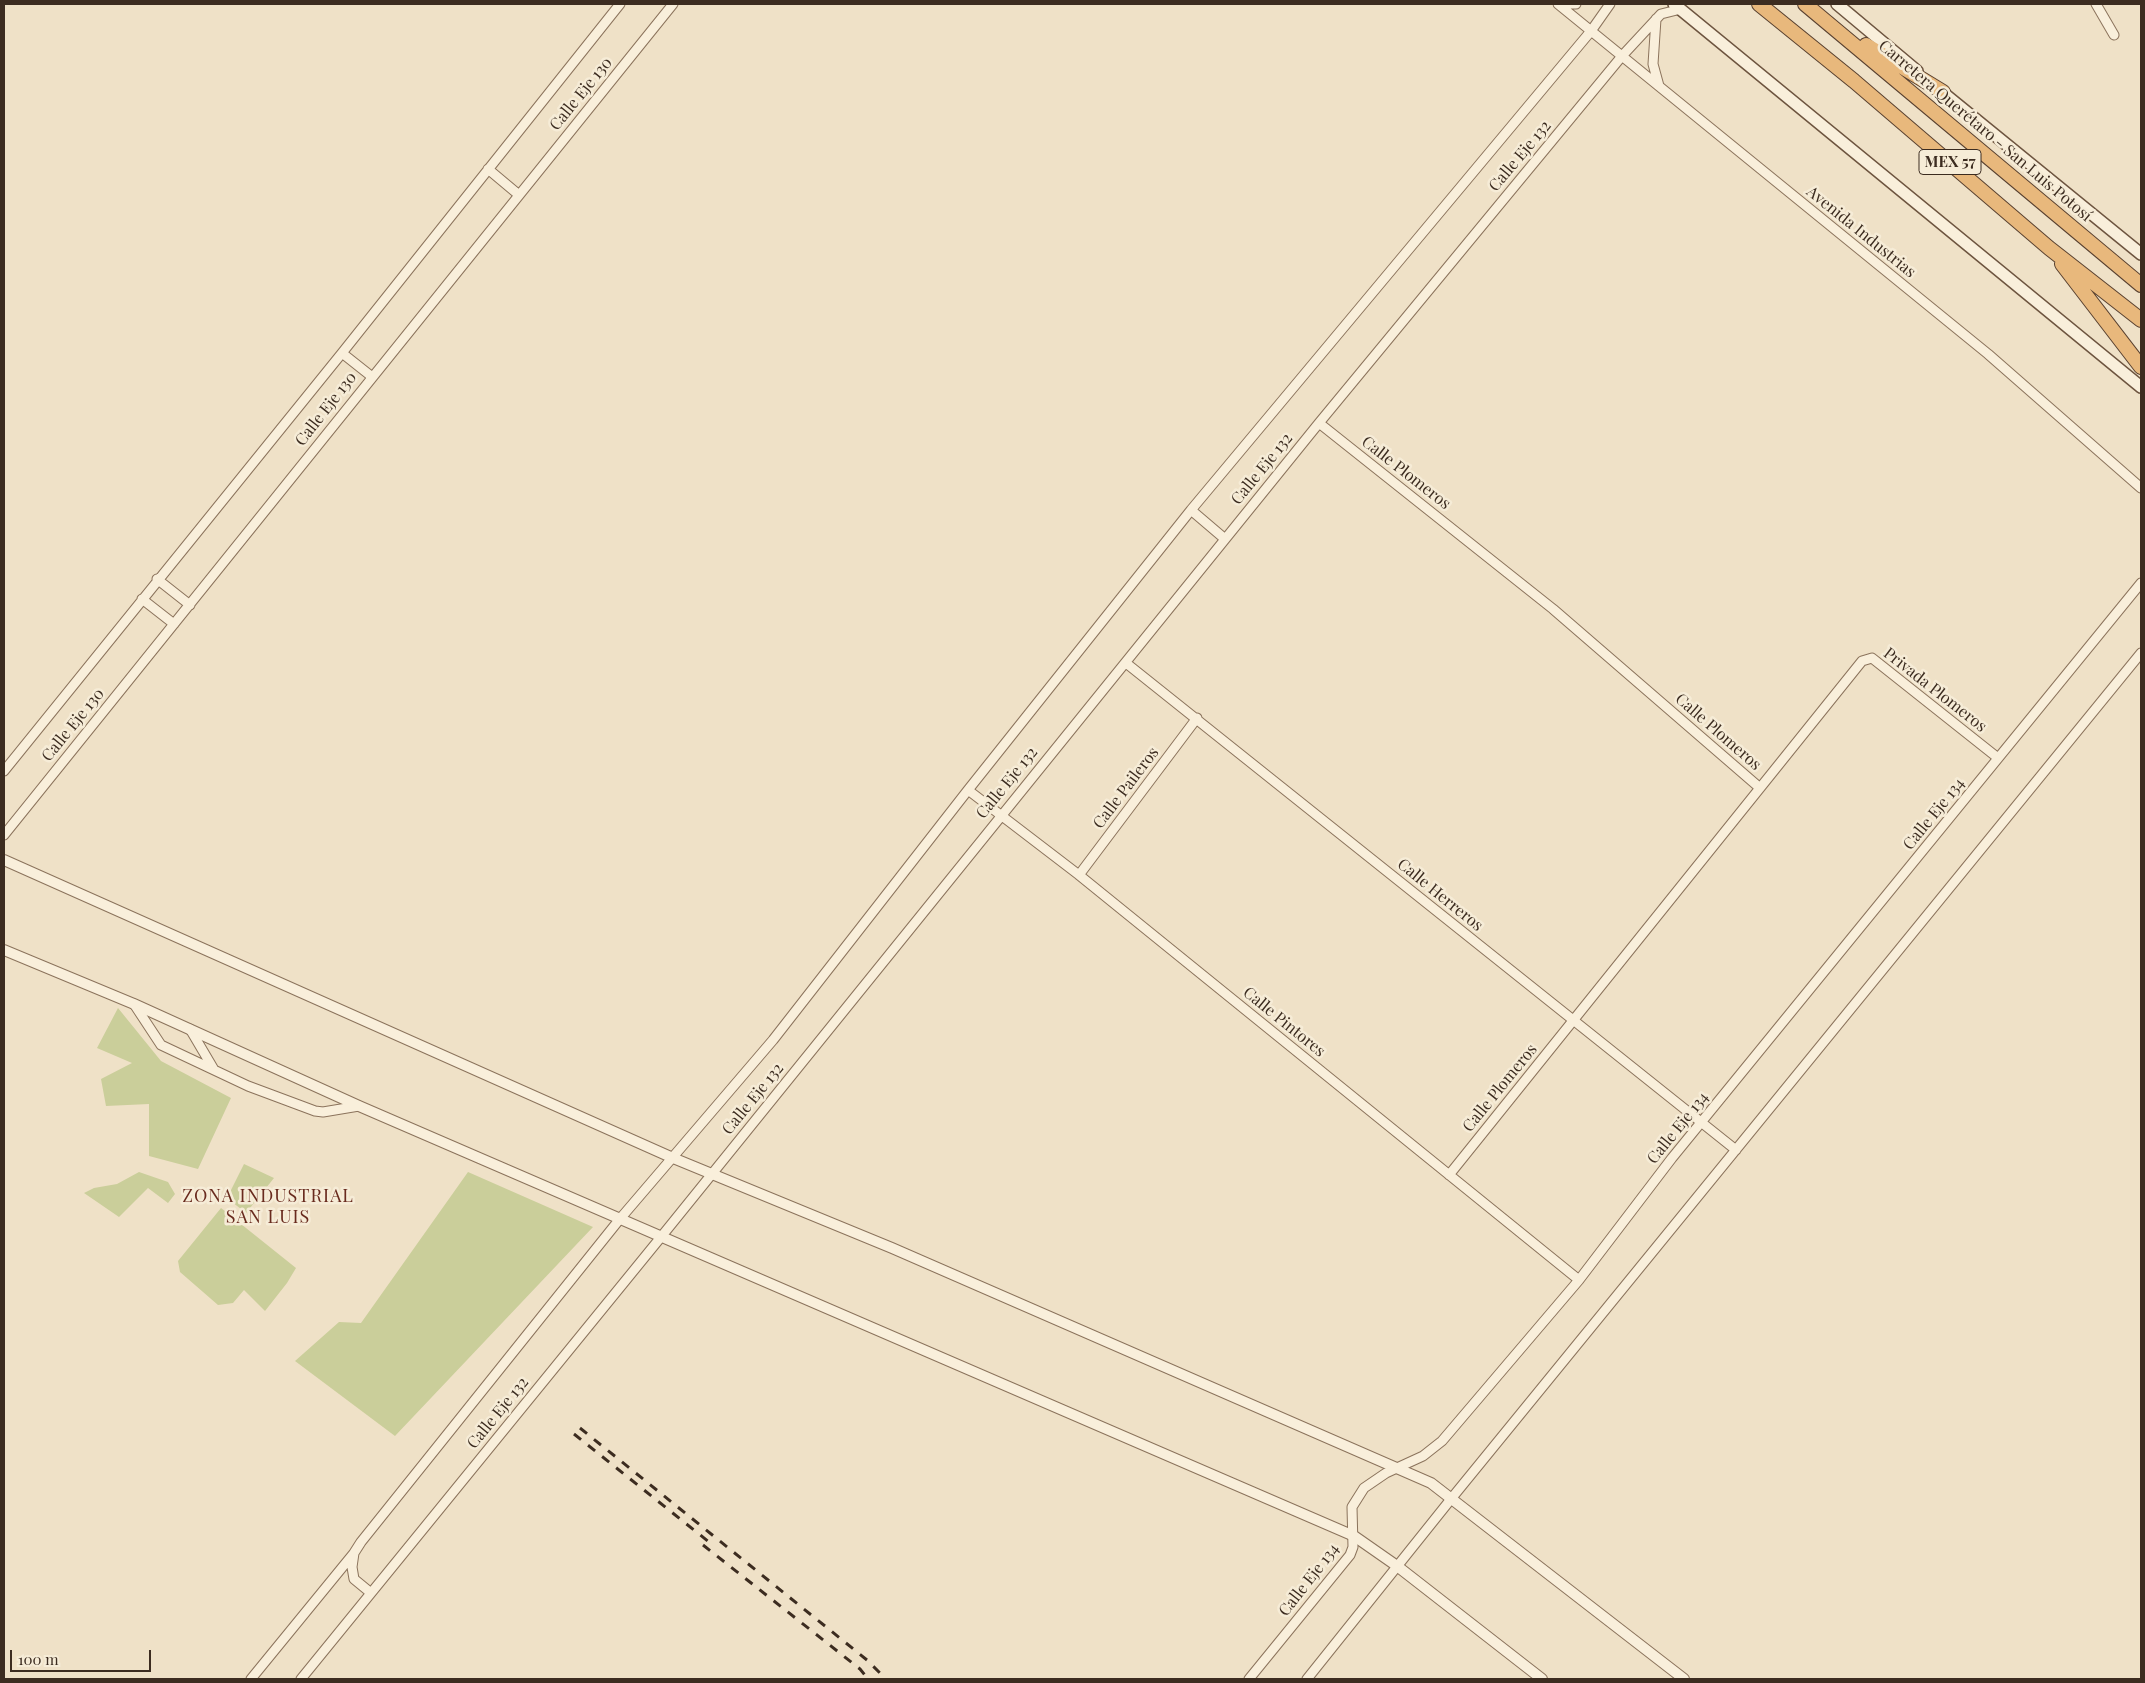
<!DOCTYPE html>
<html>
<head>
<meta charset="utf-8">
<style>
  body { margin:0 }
  #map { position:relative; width:2145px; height:1683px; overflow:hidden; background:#efe1c7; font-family:"Playfair Display",serif }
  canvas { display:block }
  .frame { position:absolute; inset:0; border:5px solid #3c2c20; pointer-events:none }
  .scale { position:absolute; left:10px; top:1650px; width:141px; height:22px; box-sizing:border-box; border:2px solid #3c2c20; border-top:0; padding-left:6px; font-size:15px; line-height:18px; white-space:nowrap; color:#3c2c20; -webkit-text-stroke:4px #f6ecd7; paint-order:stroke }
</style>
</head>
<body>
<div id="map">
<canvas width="2145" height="1683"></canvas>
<div class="frame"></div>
<div class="scale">100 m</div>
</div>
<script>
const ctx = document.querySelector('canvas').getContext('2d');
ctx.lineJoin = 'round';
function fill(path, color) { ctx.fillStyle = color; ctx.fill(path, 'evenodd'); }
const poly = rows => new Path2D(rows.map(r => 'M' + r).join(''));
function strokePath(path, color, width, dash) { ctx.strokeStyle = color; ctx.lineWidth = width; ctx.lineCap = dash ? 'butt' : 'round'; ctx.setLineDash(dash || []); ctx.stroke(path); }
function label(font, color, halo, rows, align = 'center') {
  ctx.font = font + ' "Playfair Display",serif'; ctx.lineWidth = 5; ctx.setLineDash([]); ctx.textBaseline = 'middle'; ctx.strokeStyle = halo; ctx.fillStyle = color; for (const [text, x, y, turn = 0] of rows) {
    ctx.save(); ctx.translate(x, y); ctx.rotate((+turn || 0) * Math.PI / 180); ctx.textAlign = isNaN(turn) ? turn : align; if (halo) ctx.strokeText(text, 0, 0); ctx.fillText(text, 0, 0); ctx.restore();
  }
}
fill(poly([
  [118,1008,161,1061,231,1098,198,1169,149,1156,149,1104,106,1106,101,1079,132,1063,97,1048],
  [244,1164,274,1178,246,1213,227,1198],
  [139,1172,168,1182,175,1194,168,1203,148,1188,119,1217,84,1193,94,1188,117,1184],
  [468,1172,593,1227,395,1436,295,1361,339,1322,361,1323],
  [221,1208,296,1268,287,1283,265,1311,244,1290,233,1303,218,1305,180,1272,178,1261]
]), '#cace9a');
const minor = poly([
  [1558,4,1988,354,2141,488],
  [1569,4,1576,4],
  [2096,4,2114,35],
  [1656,19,1653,64,1659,86],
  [488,169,519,195],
  [342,353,371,376],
  [1319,423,1553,609,1760,788],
  [1191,510,1225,539],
  [157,579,190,605],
  [142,599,174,624],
  [1126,663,1736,1150],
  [4,771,342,353,620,4],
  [968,790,1079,875,1579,1280],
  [4,835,673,4],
  [1079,875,1197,718],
  [134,1004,161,1045,248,1086,315,1111,323,1112,359,1106],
  [190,1029,213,1068],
  [1449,1175,1862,661,1872,658,1998,758],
  [371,1593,354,1579,352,1567,354,1553,361,1542,619,1220,773,1040,968,790,1191,510,1591,31,1610,4],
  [251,1679,354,1553],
  [301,1679,661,1237,1319,423,1622,56,1661,14,1681,9],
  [1249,1679,1350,1555,1353,1547,1352,1507,1364,1488,1386,1473,1423,1456,1442,1441,1579,1280,1672,1158,2141,583],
  [1307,1679,1451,1499,2141,653]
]);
const tertiary = poly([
  [4,860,673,1158,892,1248,1431,1483,1684,1679],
  [4,950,134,1004,359,1106,1354,1536,1397,1566,1542,1679]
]);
const secondary = poly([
  [1674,4,2141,387],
  [1837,4,1917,71],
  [1937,88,2141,254]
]);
const trunk = poly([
  [1759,4,1854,81,2049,248,2141,320],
  [1805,4,2141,285],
  [1866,45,1943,92],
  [2062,264,2141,367]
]);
strokePath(minor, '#8b735c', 11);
strokePath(tertiary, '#8b735c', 12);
strokePath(secondary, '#6d543f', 14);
strokePath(trunk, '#594130', 16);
strokePath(minor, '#f9efdb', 9);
strokePath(tertiary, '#f9efdb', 10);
strokePath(secondary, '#f9efdb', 11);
strokePath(trunk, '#e8b87c', 14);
strokePath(poly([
  [580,1428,867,1660,886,1679],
  [574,1434,714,1546],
  [703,1545,860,1669,868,1679]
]), '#3c2c20', 3, [9, 9]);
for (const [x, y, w] of [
  [1950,162,62]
]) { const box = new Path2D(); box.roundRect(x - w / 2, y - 12.5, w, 25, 4); ctx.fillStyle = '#f6ecd7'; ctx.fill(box); strokePath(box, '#3c2c20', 1); }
label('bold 15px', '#3c2c20', null, [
  ["MEX 57",1950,162]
]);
label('16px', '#3c2c20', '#f6ecd7', [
  ["Calle Eje 130",581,94,-51],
  ["Carretera Querétaro - San Luis Potosí",1985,131,40],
  ["Calle Eje 132",1520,156,-50],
  ["Avenida Industrias",1861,232,39],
  ["Calle Eje 130",326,409,-52],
  ["Calle Eje 132",1262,469,-51],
  ["Calle Plomeros",1406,473,38],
  ["Privada Plomeros",1935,690,38],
  ["Calle Eje 130",73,725,-51],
  ["Calle Plomeros",1718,732,41],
  ["Calle Eje 132",1007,783,-51],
  ["Calle Paileros",1126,788,-53],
  ["Calle Eje 134",1934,814,-51],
  ["Calle Herreros",1440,895,39],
  ["Calle Pintores",1284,1022,39],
  ["Calle Plomeros",1500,1088,-51],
  ["Calle Eje 132",753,1099,-51],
  ["Calle Eje 134",1678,1128,-51],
  ["Calle Eje 132",498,1413,-51],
  ["Calle Eje 134",1309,1580,-52]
]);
ctx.letterSpacing = '1px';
label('18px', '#692b1e', '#f6ecd7', [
  ["ZONA INDUSTRIAL",268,1196],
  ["SAN LUIS",268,1217]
]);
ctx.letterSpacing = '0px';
</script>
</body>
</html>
